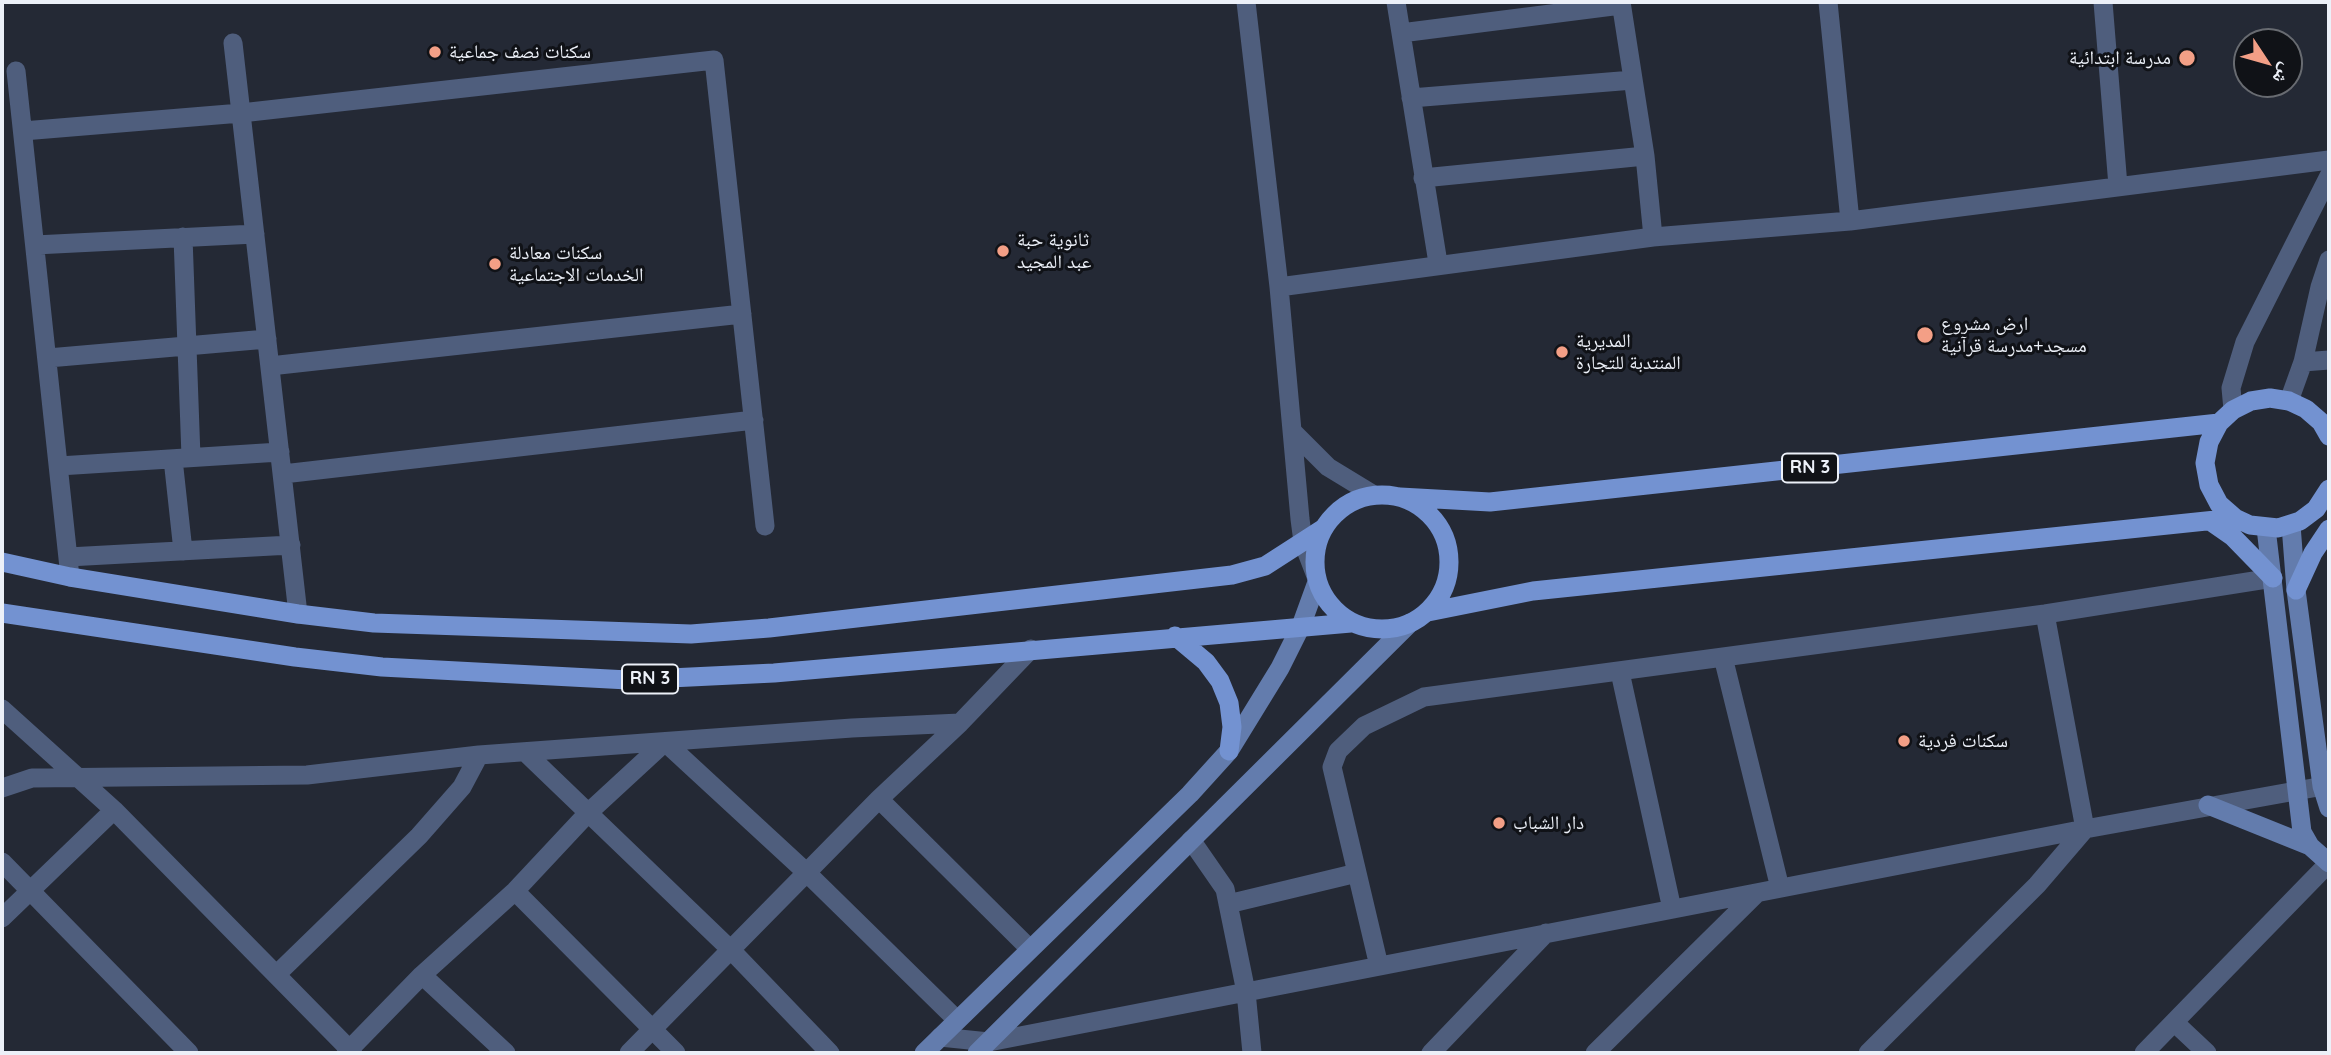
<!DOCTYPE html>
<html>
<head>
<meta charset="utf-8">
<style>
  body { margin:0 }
  #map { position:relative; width:2331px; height:1055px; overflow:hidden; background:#242935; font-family:Quicksand,"Noto Naskh Arabic",sans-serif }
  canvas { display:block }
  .frame { position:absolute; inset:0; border:4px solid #ecf0f8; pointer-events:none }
  .north { position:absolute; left:2233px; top:28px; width:70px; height:70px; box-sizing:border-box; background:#101217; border:2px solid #686b71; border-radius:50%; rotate:126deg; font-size:19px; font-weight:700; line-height:28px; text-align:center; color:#ecf0f8 }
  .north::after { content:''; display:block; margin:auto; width:24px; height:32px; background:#f39f86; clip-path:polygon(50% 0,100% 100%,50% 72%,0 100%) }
</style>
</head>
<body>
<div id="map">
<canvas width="2331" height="1055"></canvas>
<div class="frame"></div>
<div class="north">ش</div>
</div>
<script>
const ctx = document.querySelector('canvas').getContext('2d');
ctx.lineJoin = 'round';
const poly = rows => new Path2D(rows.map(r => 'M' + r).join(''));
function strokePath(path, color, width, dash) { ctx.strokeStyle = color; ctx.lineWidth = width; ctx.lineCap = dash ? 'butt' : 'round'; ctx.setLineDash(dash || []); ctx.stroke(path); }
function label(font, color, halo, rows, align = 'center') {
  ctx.font = font + ' Quicksand,"Noto Naskh Arabic",sans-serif'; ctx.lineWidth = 6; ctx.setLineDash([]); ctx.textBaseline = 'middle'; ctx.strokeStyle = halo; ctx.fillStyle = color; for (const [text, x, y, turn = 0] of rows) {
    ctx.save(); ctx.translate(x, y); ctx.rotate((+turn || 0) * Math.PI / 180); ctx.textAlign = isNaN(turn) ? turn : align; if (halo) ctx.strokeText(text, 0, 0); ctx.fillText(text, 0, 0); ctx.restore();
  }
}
strokePath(poly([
  [1246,2,1279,287,1300,519,1303,542,1316,576],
  [1396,2,1438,263],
  [1621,2,1645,156,1653,237],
  [1828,2,1850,221],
  [2103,2,2118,186],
  [1401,33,1621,5],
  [233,43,298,614],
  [16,71,70,577],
  [1411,98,1633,80],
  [23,131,241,113,714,60,765,526],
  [1423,178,1645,156],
  [183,237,191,457],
  [35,245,255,234],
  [1279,287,1653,237,1850,221,2329,160],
  [48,358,267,339],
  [2303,362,2329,360],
  [270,366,742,314],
  [2289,401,2303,362,2320,287,2329,260],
  [2233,410,2231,388,2245,342,2329,176],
  [1293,432,1328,467,1374,495],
  [173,459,183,551],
  [59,466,280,452],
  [283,474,754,420],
  [68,557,291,545],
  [1723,657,1780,888],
  [1620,672,1672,909],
  [2,709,114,810,353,1053],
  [525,752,731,950,830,1053],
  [2,788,32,778,307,775,479,755,852,728,960,723,1031,649],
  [879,799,1030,949],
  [1191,840,1225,889,1246,992,1252,1053],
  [2,862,189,1053],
  [515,891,676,1053],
  [1228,904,1357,873],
  [2,918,114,810],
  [1379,966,1332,767,1338,751,1364,726,1424,697,2045,614,2273,578],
  [276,975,419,836,462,787,479,755],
  [422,975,506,1053],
  [2174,1022,2207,1053],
  [940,1037,989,1042,2085,829,2329,785],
  [346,1053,422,975,515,891,588,813,665,742,807,873,957,1020],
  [629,1053,879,799,960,723],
  [1431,1053,1546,933],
  [1595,1053,1757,893],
  [1868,1053,2037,885,2085,829,2045,614],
  [2144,1053,2329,863]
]), '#4f5e7d', 19);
strokePath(poly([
  [2291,525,2296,590,2322,786,2329,808],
  [2266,528,2302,832,2310,846,2329,863],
  [2208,805,2310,846],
  [924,1053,1190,794,1229,751,1280,668,1301,626,1317,582],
  [977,1053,1410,623]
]), '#637cad', 19);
strokePath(poly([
  [2329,436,2321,422,2306,409,2289,401,2270,398,2251,401,2233,410,2219,423,2209,442,2205,463,2209,485,2219,504,2235,518,2250,525,2278,528,2300,521,2316,509,2329,489],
  '1315 562a67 67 0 1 1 134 0a67 67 0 1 1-134 0Z',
  [1400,497,1490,502,2219,423],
  [2210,521,2233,537,2273,578],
  [2,562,70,577,298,614,374,623,691,634,769,628,1232,575,1265,566,1324,528],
  [2296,590,2313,553,2329,529],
  [1428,612,1533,591,2235,518],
  [2,613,295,657,382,667,628,680,774,673,1351,623],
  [1175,636,1206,662,1220,681,1229,703,1232,727,1229,751]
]), '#7392d1', 19);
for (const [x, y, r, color] of [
  [435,52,7,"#f39f86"],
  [2187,58,9,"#f39f86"],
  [1003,251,7,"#f39f86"],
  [495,264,7,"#f39f86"],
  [1925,335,9,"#f39f86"],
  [1562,352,7,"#f39f86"],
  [1904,741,7,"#f39f86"],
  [1499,823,7,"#f39f86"]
]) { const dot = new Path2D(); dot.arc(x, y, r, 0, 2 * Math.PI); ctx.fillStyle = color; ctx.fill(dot); strokePath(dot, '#101217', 2.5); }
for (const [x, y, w] of [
  [1810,468,56],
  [650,679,56]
]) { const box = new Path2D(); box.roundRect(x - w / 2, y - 14.5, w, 29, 5); ctx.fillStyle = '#101217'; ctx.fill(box); strokePath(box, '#ecf0f8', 2); }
label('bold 18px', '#ecf0f8', null, [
  ["RN 3",1810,468],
  ["RN 3",650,679]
]);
label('19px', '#ecf0f8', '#101217', [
  ["سكنات نصف جماعية",449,52],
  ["مدرسة ابتدائية",2171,58,"right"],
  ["ثانوية حبة",1017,240],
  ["عبد المجيد",1017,262],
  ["سكنات معادلة",509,253],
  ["الخدمات الاجتماعية",509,275],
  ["ارض مشروع",1941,324],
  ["مسجد+مدرسة قرآنية",1941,346],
  ["المديرية",1576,341],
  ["المنتدبة للتجارة",1576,363],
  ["سكنات فردية",1918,741],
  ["دار الشباب",1513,823]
], 'left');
</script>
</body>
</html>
